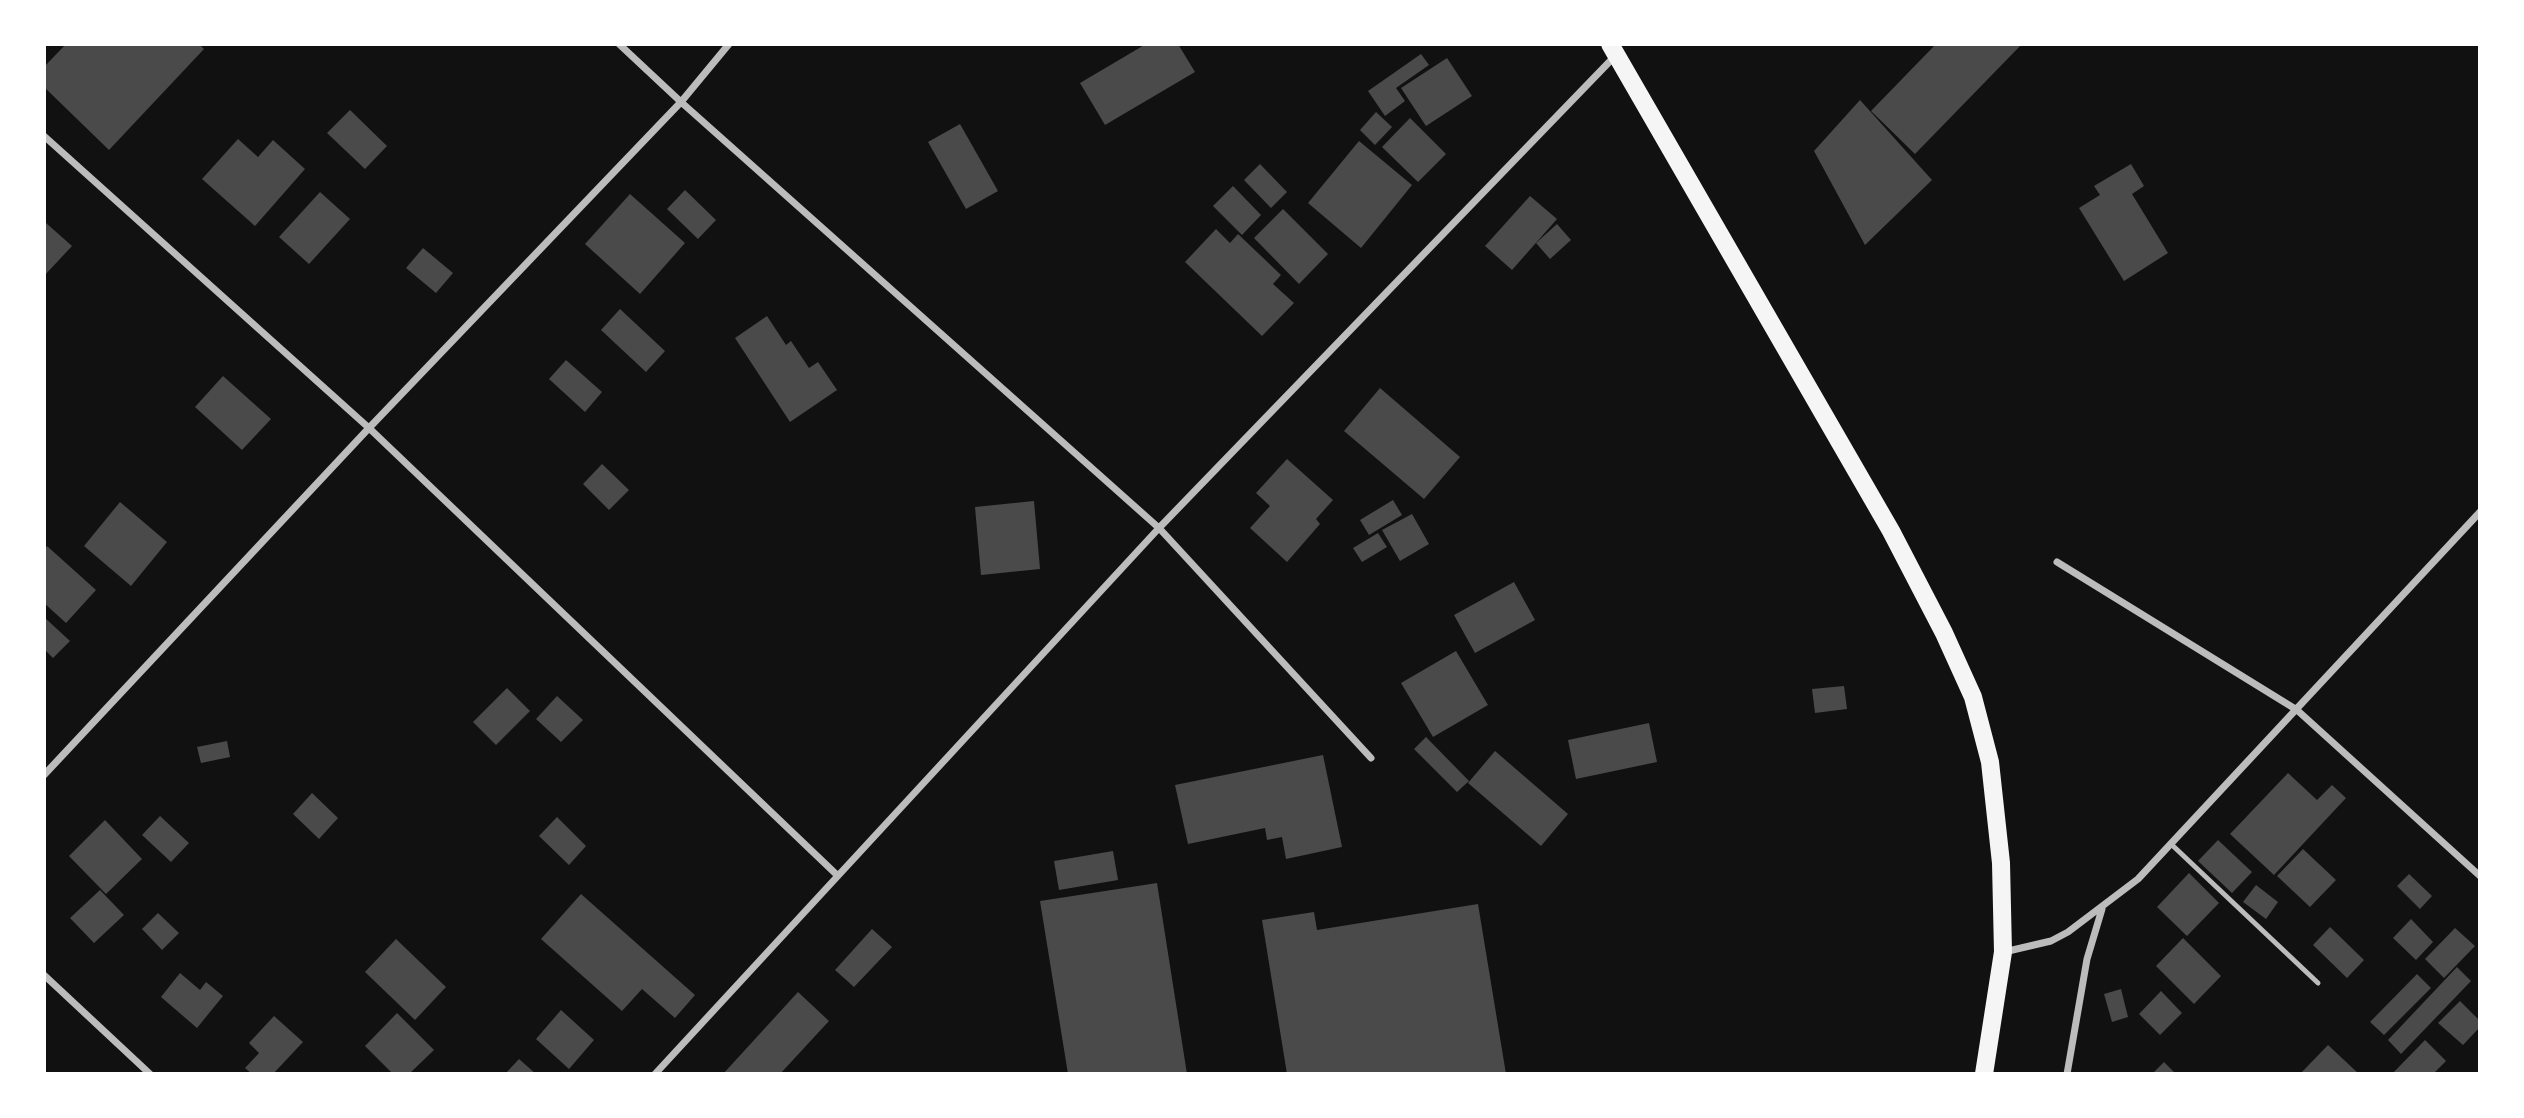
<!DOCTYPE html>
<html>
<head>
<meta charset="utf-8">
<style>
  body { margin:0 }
  #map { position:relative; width:2524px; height:1118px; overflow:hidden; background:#111; font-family:Cabin,sans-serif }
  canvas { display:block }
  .frame { position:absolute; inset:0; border:46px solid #fff; pointer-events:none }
</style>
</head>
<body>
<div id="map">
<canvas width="2524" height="1118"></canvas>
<div class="frame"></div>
</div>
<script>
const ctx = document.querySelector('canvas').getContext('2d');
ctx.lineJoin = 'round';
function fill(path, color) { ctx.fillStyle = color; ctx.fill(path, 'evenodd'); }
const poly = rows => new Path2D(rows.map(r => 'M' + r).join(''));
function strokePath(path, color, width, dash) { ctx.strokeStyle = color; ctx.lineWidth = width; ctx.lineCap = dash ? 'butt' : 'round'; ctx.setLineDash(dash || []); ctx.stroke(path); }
fill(poly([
  [66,44,199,44,204,49,109,150,44,87,44,67],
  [1146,44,1178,44,1195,72,1105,125,1080,83],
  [1936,44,2022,44,1915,154,1871,111],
  [1421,54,1429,65,1396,88,1405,101,1385,116,1368,91],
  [1447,58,1472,96,1426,126,1401,88],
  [1860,100,1932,180,1865,245,1814,151],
  [350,110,387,146,365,169,327,133],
  [1376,112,1392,127,1375,145,1360,130],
  [1410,118,1446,154,1418,182,1382,147],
  [960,124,998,191,966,209,928,142],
  [238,139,258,157,273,140,305,169,255,226,202,179],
  [1359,141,1412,185,1361,248,1308,203],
  [1260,164,1287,192,1271,208,1244,180],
  [2131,164,2144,186,2132,194,2168,253,2124,281,2079,208,2100,195,2094,186],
  [1233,186,1261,215,1242,235,1213,206],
  [685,190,716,220,698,239,667,209],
  [320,192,350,219,309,264,279,237],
  [630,194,685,243,640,294,585,244],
  [1530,196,1557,219,1512,270,1485,246],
  [1283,209,1328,254,1299,284,1254,238],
  [46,223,72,246,44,276,44,226],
  [1557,224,1571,240,1550,259,1536,243],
  [1216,229,1230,243,1238,234,1281,275,1273,284,1294,303,1262,336,1185,262],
  [423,248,453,273,436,293,406,268],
  [620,309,665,351,646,372,601,330],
  [767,316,786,345,791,341,809,368,818,362,837,390,790,422,735,338],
  [566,360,602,392,585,412,549,379],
  [223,376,271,419,242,450,195,407],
  [1380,388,1460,457,1424,499,1344,431],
  [1287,459,1333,500,1316,519,1320,524,1287,562,1250,528,1270,506,1256,493],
  [602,464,629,490,609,510,583,484],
  [1393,500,1402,515,1369,535,1360,520],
  [1034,501,1040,569,981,575,975,507],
  [120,502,167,542,131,586,84,546],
  [1412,514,1429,544,1400,561,1382,530],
  [1378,533,1387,547,1362,562,1353,548],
  [47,546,96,590,66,623,44,603,44,550],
  [1514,582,1535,620,1475,653,1454,615],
  [44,617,70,641,53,658,44,649],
  [1456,651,1488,705,1433,737,1401,683],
  [1844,686,1847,709,1815,713,1812,689],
  [507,688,530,711,496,745,473,722],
  [557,696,583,720,561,742,536,719],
  [1649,723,1657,762,1576,779,1568,740],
  [1426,737,1469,781,1457,792,1414,749],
  [227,741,230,757,201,763,197,747],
  [1495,751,1568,814,1541,846,1468,783],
  [1323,755,1342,847,1286,859,1282,837,1267,840,1265,828,1188,844,1175,785],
  [2288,773,2317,800,2332,785,2346,798,2274,875,2230,834],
  [312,793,338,818,319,839,293,814],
  [160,816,189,843,171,862,142,835],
  [557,817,586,846,569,865,539,836],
  [105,820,142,859,106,894,69,856],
  [2218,840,2252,872,2232,893,2198,861],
  [2303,849,2336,880,2310,907,2277,876],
  [1113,851,1118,880,1059,890,1054,861],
  [2189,873,2219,903,2187,936,2157,907],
  [2409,874,2432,896,2420,909,2397,886],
  [1157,883,1187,1074,1068,1074,1040,901],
  [2256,885,2278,902,2266,919,2243,902],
  [100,890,124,915,94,943,70,918],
  [581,894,695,995,675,1018,642,989,622,1011,541,939],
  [1478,904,1506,1074,1287,1074,1262,920,1314,912,1317,930],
  [158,913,179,933,162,950,142,929],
  [2411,919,2433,942,2416,960,2393,938],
  [2330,927,2364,960,2347,978,2313,945],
  [2455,928,2475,946,2444,978,2425,959],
  [872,929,892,947,854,987,835,970],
  [2183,938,2221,976,2194,1004,2156,966],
  [396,939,446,987,415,1020,365,972],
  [2457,967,2471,981,2401,1054,2388,1040],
  [180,973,200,990,206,982,223,996,197,1028,161,997],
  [2417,974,2431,988,2384,1035,2370,1022],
  [2121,989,2128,1017,2112,1022,2104,994],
  [2161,991,2182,1013,2160,1035,2139,1014],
  [798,992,829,1021,780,1074,723,1074],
  [2460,1001,2480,1021,2480,1027,2463,1045,2438,1023],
  [561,1010,594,1040,569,1069,536,1039],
  [397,1013,434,1050,409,1074,393,1074,365,1046],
  [274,1016,303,1042,273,1074,252,1074,245,1068,259,1053,249,1043],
  [2425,1040,2446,1061,2433,1074,2392,1074],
  [2328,1045,2359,1074,2300,1074],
  [519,1059,536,1074,505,1074],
  [2164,1062,2176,1074,2152,1074]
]), '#4a4a4a');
strokePath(poly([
  [2171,844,2318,983]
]), '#bcbcbc', 5);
strokePath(poly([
  [619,44,681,102,1159,528,1371,758],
  [44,136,369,428,837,875],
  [2057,562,2297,710,2480,876],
  [44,775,369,428,681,102,729,44],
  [2004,952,2051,941,2068,932,2138,879,2480,512],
  [44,975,150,1074],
  [655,1074,1159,528,1615,56],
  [2067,1074,2087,959,2102,909]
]), '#bcbcbc', 7);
strokePath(poly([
  [1610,44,1891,531,1944,633,1973,697,1990,762,2001,863,2003,952,1984,1074]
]), '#f5f5f5', 18);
</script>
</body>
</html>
